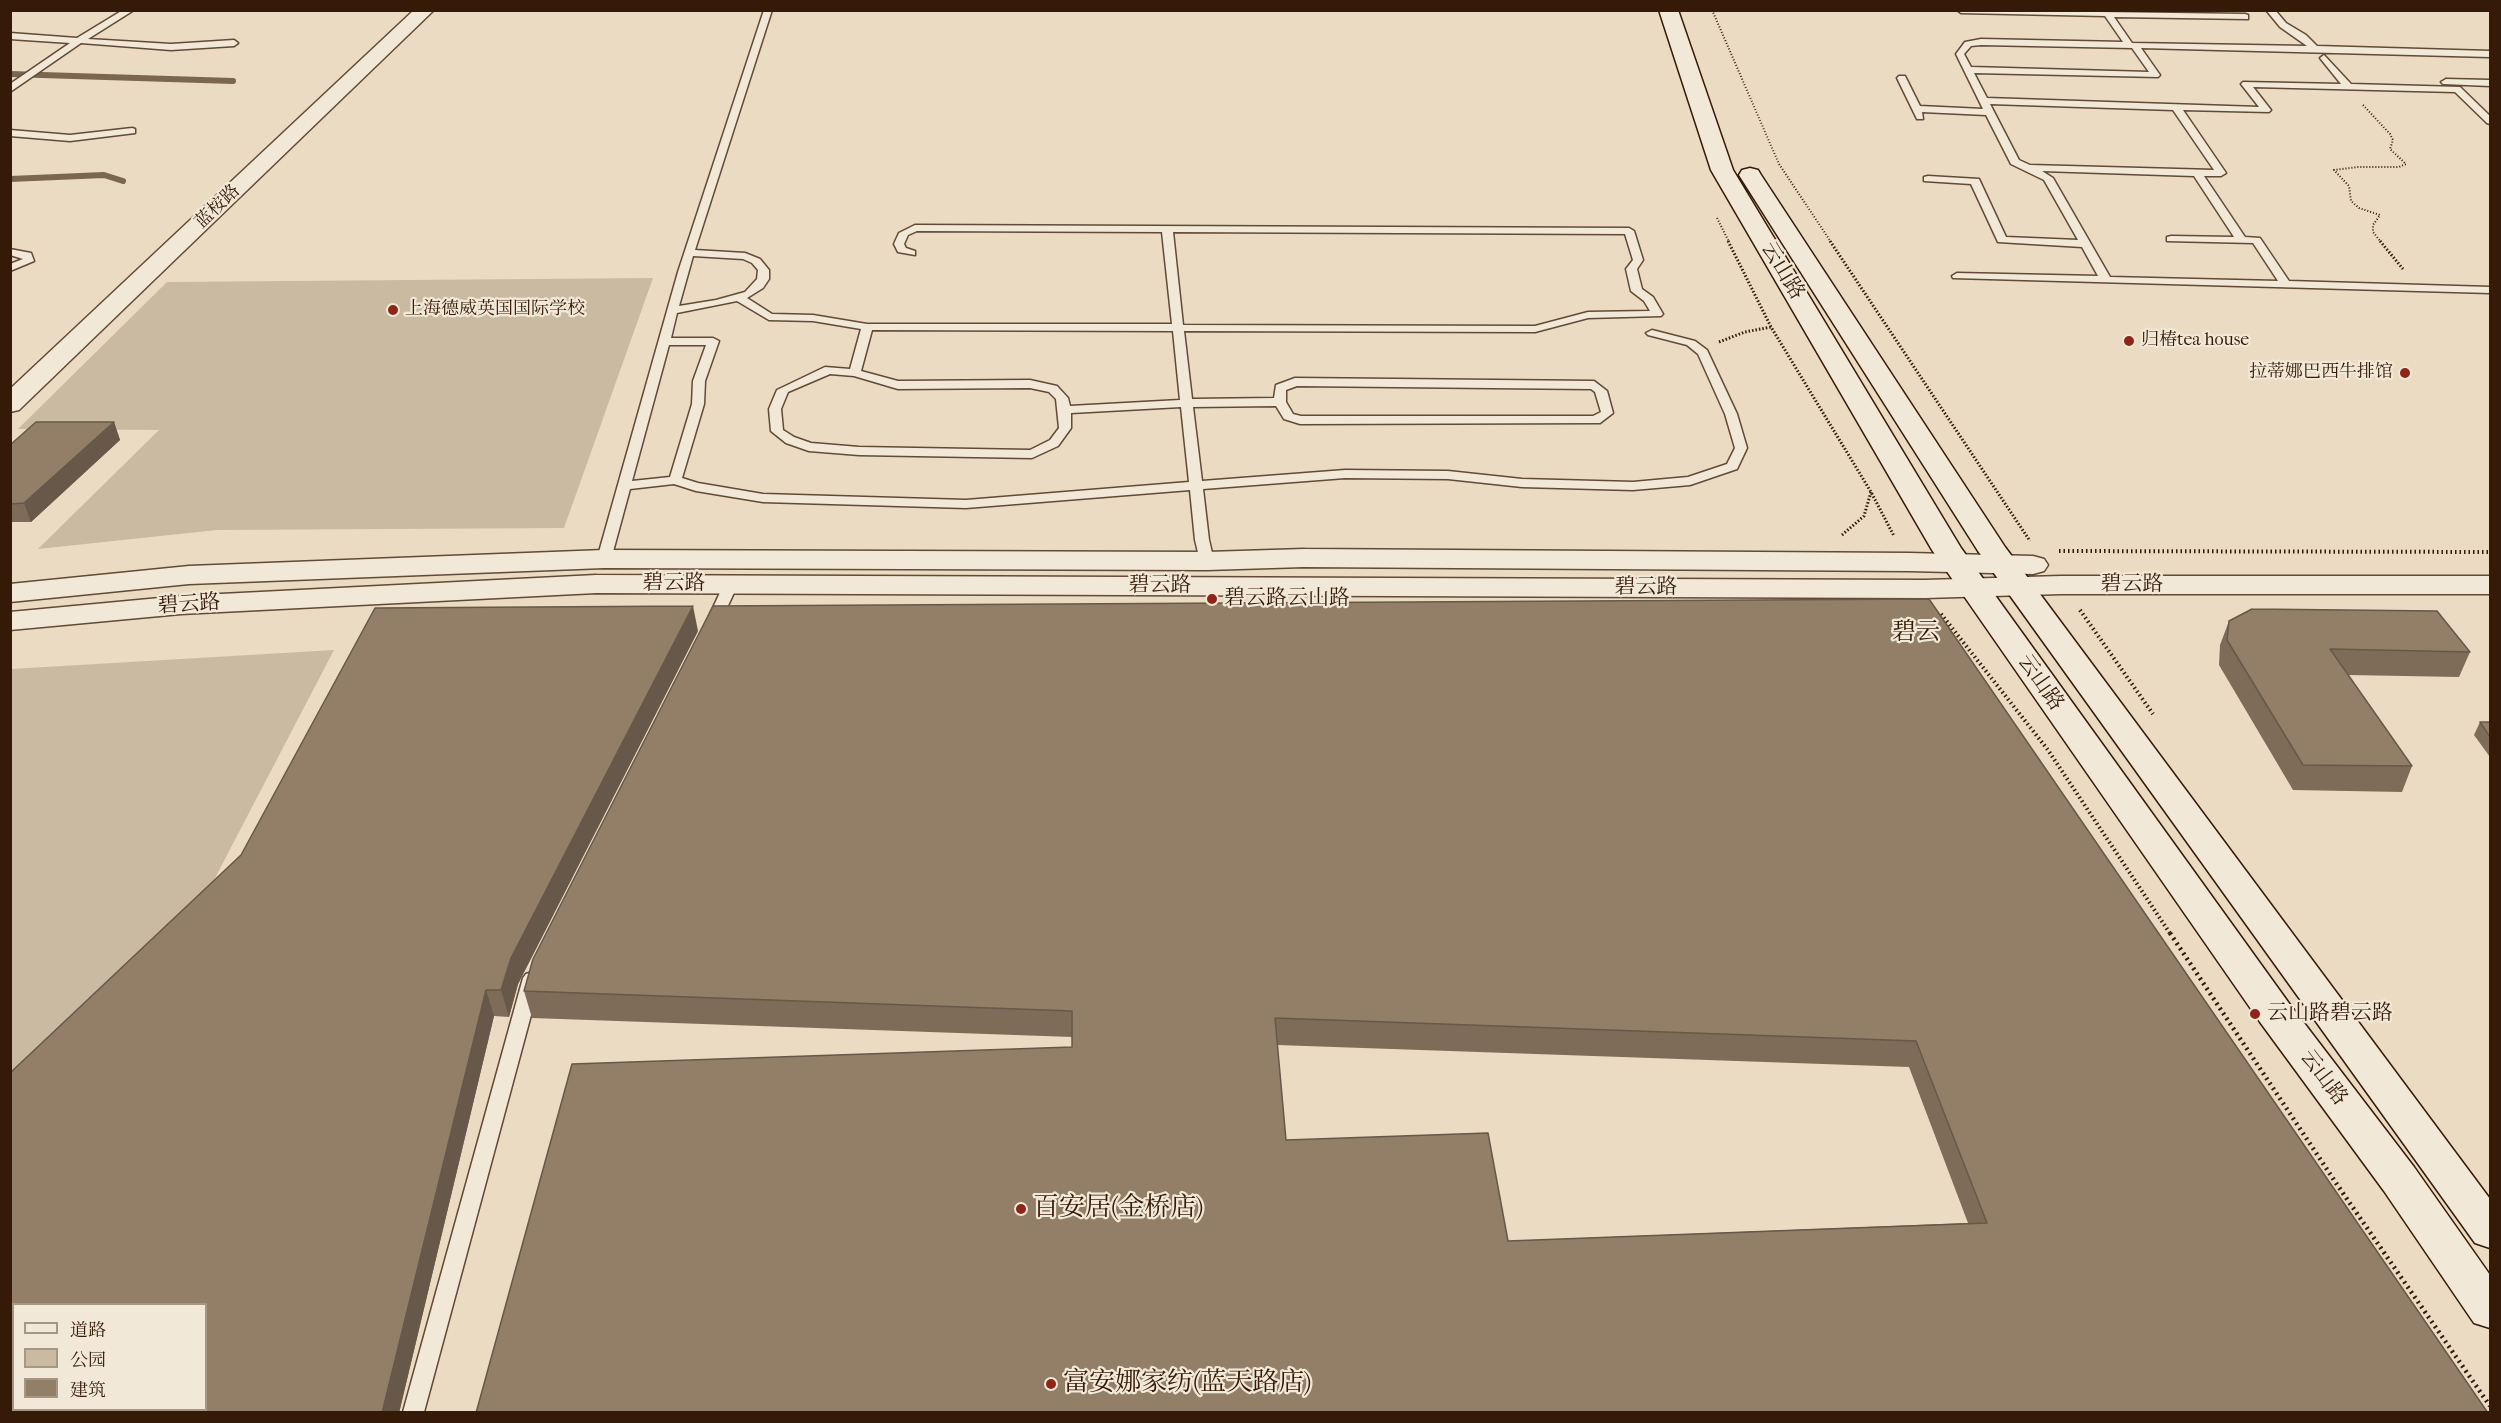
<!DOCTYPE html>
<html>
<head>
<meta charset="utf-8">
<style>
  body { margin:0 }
  #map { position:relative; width:2501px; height:1423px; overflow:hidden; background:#eadbc2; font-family:"IM FELL French Canon","Noto Serif SC",serif }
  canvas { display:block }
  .frame { position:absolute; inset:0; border:12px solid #351a07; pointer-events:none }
  .legend { position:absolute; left:12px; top:1303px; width:195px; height:108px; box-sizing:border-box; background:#f1e8d7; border:2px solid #a69684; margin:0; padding:8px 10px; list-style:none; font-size:18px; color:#351a07 }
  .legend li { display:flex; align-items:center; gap:12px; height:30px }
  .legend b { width:30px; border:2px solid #a69684 }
</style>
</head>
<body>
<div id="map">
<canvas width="2501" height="1423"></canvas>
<div class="frame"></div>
<ul class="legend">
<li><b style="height:8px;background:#f1e8d7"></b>道路</li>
<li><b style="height:16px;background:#cbbaa2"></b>公园</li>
<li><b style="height:16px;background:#937e68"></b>建筑</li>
</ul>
</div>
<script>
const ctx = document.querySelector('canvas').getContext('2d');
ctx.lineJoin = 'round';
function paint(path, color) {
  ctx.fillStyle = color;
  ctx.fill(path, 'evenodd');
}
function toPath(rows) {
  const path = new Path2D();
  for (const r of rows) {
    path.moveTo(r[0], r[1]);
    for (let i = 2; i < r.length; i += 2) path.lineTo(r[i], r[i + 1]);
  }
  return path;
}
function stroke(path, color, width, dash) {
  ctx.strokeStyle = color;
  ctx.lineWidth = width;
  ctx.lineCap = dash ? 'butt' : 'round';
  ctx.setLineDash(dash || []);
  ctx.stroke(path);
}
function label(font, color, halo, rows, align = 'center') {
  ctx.font = font + ' "IM FELL French Canon","Noto Serif SC",serif';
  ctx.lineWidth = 4.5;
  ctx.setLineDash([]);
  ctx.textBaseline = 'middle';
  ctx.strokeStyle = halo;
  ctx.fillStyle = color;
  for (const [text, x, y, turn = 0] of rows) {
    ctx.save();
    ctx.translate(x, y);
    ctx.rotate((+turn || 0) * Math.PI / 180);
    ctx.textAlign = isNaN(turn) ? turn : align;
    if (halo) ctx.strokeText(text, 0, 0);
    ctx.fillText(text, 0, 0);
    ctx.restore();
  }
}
paint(toPath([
  [653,278,564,528,217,530,38,549,159,430,18,429,167,282],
  [334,650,214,880,11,1080,11,669]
]), '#cbbaa2');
stroke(toPath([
  [10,74,233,81],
  [10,179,104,175,123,181]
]), '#7c6651', 6);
const service = toPath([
  [123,10,134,10,88,39,171,44,234,40,238,43,234,46,171,50,81,43,10,92,10,84,70,43,10,39,10,33,77,38,123,10],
  [764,10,772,10,695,250,745,253,760,259,769,270,769,279,763,288,747,298,772,314,813,315,867,324,1172,324,1162,232,917,231,908,235,904,244,906,248,915,251,915,255,898,252,894,244,899,233,915,225,1629,228,1634,231,1643,260,1637,269,1642,289,1653,297,1663,314,1661,316,1588,318,1535,332,1184,331,1192,399,1274,398,1276,385,1295,378,1594,381,1607,391,1613,413,1600,423,1300,424,1284,419,1276,406,1193,407,1202,481,1345,470,1448,471,1522,479,1633,482,1688,477,1727,464,1735,448,1725,414,1698,354,1687,345,1648,335,1646,333,1652,330,1695,341,1707,350,1737,414,1747,448,1737,469,1690,485,1633,490,1522,487,1448,479,1345,478,1203,489,1209,540,1214,561,1207,565,1200,561,1195,540,1190,490,966,508,763,502,696,491,674,484,630,489,611,559,604,563,599,562,597,559,678,272,764,10],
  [1173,232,1625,234,1633,260,1626,269,1631,291,1644,301,1650,311,1588,312,1535,326,1183,325,1173,232],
  [693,256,743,259,752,263,758,270,757,279,745,292,716,300,679,306,693,256],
  [737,301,769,320,813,321,861,329,850,369,825,367,777,390,769,409,771,431,786,443,809,451,859,455,1032,458,1058,446,1071,428,1071,413,1181,407,1189,482,966,500,763,494,698,483,682,478,704,404,705,381,719,341,713,338,671,338,677,313,737,301],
  [872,330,1173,331,1180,400,1070,406,1068,398,1057,386,1030,380,898,381,861,371,872,330],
  [669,345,706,345,693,381,692,404,670,477,632,481,669,345],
  [830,374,854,376,898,389,1030,388,1049,392,1056,399,1059,428,1050,440,1030,450,859,447,811,443,794,437,783,430,781,409,788,392,830,374],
  [1297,386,1591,389,1595,392,1601,412,1593,416,1301,416,1293,414,1286,402,1286,390,1297,386],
  [1957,10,2245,14,2248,15,2248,19,2114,17,2132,43,2307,46,2280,27,2266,10,2275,10,2286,23,2306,35,2317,46,2490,51,2490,57,2141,48,2160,75,2158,77,1974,73,1987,98,2259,107,2241,84,2243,82,2341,84,2320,58,2324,55,2351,84,2460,87,2490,116,2490,124,2487,123,2455,92,2253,87,2271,110,2269,112,2183,110,2226,173,2221,176,2204,176,2245,237,2260,238,2289,281,2490,287,2490,293,1953,278,1952,276,1957,273,2098,276,2082,247,1998,242,1971,184,1924,181,1924,177,1928,176,1979,179,2006,237,2078,240,2044,180,2011,164,1986,115,1922,112,1923,119,1917,119,1897,78,1899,76,1905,76,1920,106,1983,109,1956,54,1965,42,1981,39,2123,42,2105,16,1961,13,1957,10],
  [1981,45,2132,48,2149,72,1971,67,1964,54,1971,46,1981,45],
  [1990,104,2173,110,2214,170,2030,165,2019,160,1990,104],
  [2042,171,2194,176,2234,237,2171,236,2167,237,2167,241,2253,243,2278,281,2110,277,2053,178,2042,171],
  [2446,79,2490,80,2490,86,2443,84,2441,82,2446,79],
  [132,128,135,129,135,133,70,141,10,136,10,130,70,135,132,128],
  [10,249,31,253,34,261,10,271,10,264,23,259,10,255,10,249],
  [731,580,738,584,719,625,717,628,707,628,705,625,724,584,731,580],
  [532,972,538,974,541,978,424,1412,403,1412,523,978,526,974,532,972]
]);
const tertiary = toPath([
  [414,10,434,10,19,410,10,412,10,389,414,10],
  [1304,549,1909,553,2033,556,2044,559,2048,565,2044,571,2033,574,1909,571,1304,567,1207,570,604,568,189,584,10,602,10,584,189,566,604,550,1207,552,1304,549],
  [596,575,1925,580,2061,576,2490,576,2490,594,2061,594,1925,598,596,593,181,614,10,630,10,612,181,596,596,575]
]);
const secondary = toPath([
  [1659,10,1678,10,1733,170,1961,548,2288,1002,2414,1167,2490,1275,2490,1328,2474,1323,2384,1191,2260,1022,1932,550,1711,170,1659,10],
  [1750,168,1758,170,1761,175,2005,547,2490,1199,2490,1248,2475,1243,1978,551,1739,175,1742,170,1750,168]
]);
stroke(service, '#624a36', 3);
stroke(tertiary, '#624a36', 3);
stroke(secondary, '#351a07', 3);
stroke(toPath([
  [1712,10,1779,164,1831,242],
  [2363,105,2390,134,2393,140,2390,149,2406,164,2399,167,2358,167,2334,170,2349,186,2351,201,2359,208,2380,215,2373,225,2373,232,2381,242],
  [1717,218,1729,242]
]), '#351a07', 2, [1, 2]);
stroke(toPath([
  [1728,241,1771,327,1871,492,1894,536],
  [1830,241,2030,541],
  [2380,241,2403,269],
  [1719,342,1745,332,1771,327],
  [1842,535,1864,516,1871,492]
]), '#351a07', 3, [1.5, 2]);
stroke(toPath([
  [2059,551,2490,552],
  [2080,610,2153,714],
  [1941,614,2048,750,2171,935]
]), '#351a07', 4, [1.5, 3]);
stroke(toPath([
  [2170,933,2338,1186,2490,1406]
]), '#351a07', 4.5, [2, 4]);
paint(service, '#f1e8d7');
paint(tertiary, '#f1e8d7');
paint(secondary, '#f1e8d7');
paint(toPath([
  [114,422,120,440,31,522,10,522,10,445],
  [1929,599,2488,1413,476,1413,1072,1047,1072,1037,532,1018,524,991],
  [1277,1045,1909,1067,1968,1223,1508,1241,1286,1140],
  [2229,621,2470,652,2459,677,2348,675,2412,766,2402,792,2293,790,2219,665,2220,645],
  [698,631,518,984,509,1017,494,1016,399,1413,10,1413],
  [2480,722,2490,722,2490,757,2474,735]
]), '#7e6c59');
paint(toPath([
  [114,422,120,440,31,522,24,503],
  [693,606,698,631,518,984,509,1017,501,990,511,958],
  [486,990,494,1016,399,1413,382,1413]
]), '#675849');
const building = toPath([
  [36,422,114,422,24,503,10,504,10,445,36,422],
  [1929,599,2488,1413,476,1413,572,1064,1072,1047,1072,1011,524,991,533,959,713,606,1929,599],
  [1275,1018,1916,1041,1987,1223,1508,1241,1488,1133,1286,1140,1275,1018],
  [693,606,511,958,501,990,486,990,382,1413,10,1413,10,1073,241,855,375,608,693,606],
  [14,1305,206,1305,206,1410,14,1410,14,1305],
  [2252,609,2437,611,2470,652,2330,649,2412,766,2303,765,2227,640,2229,621,2252,609],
  [2480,722,2490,722,2490,737,2480,722]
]);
paint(building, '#937e68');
stroke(building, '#675849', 1.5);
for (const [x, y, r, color] of [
  [393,310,6,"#8f2418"],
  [2129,341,6,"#8f2418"],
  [2405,373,6,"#8f2418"],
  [1212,599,6,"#8f2418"],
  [2255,1014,6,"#8f2418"],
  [1021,1209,6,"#8f2418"],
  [1051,1384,6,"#8f2418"]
]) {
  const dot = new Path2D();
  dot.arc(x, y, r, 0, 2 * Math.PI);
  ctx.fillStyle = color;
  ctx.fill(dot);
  stroke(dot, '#f1e8d7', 2);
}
label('18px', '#351a07', '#f1e8d7', [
  ["蓝桉路",218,207,-44]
]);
label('18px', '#351a07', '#f1e8d7', [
  ["上海德威英国国际学校",405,310],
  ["归椿tea house",2141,341],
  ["拉蒂娜巴西牛排馆",2393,373,"right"]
], 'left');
label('21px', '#351a07', '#f1e8d7', [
  ["云山路",1782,271,59],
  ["碧云路",674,584],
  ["碧云路",2132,585],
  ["碧云路",1160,586],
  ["碧云路",1646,588],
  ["碧云路",189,605,-4],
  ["云山路",2040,683,55],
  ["云山路",2323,1078,53]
]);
label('21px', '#351a07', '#f1e8d7', [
  ["碧云路云山路",1224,599],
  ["云山路碧云路",2267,1014]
], 'left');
label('24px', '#351a07', '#f1e8d7', [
  ["碧云",1916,633]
]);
label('26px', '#351a07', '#f1e8d7', [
  ["百安居(金桥店)",1033,1209],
  ["富安娜家纺(蓝天路店)",1063,1384]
], 'left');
</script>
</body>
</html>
